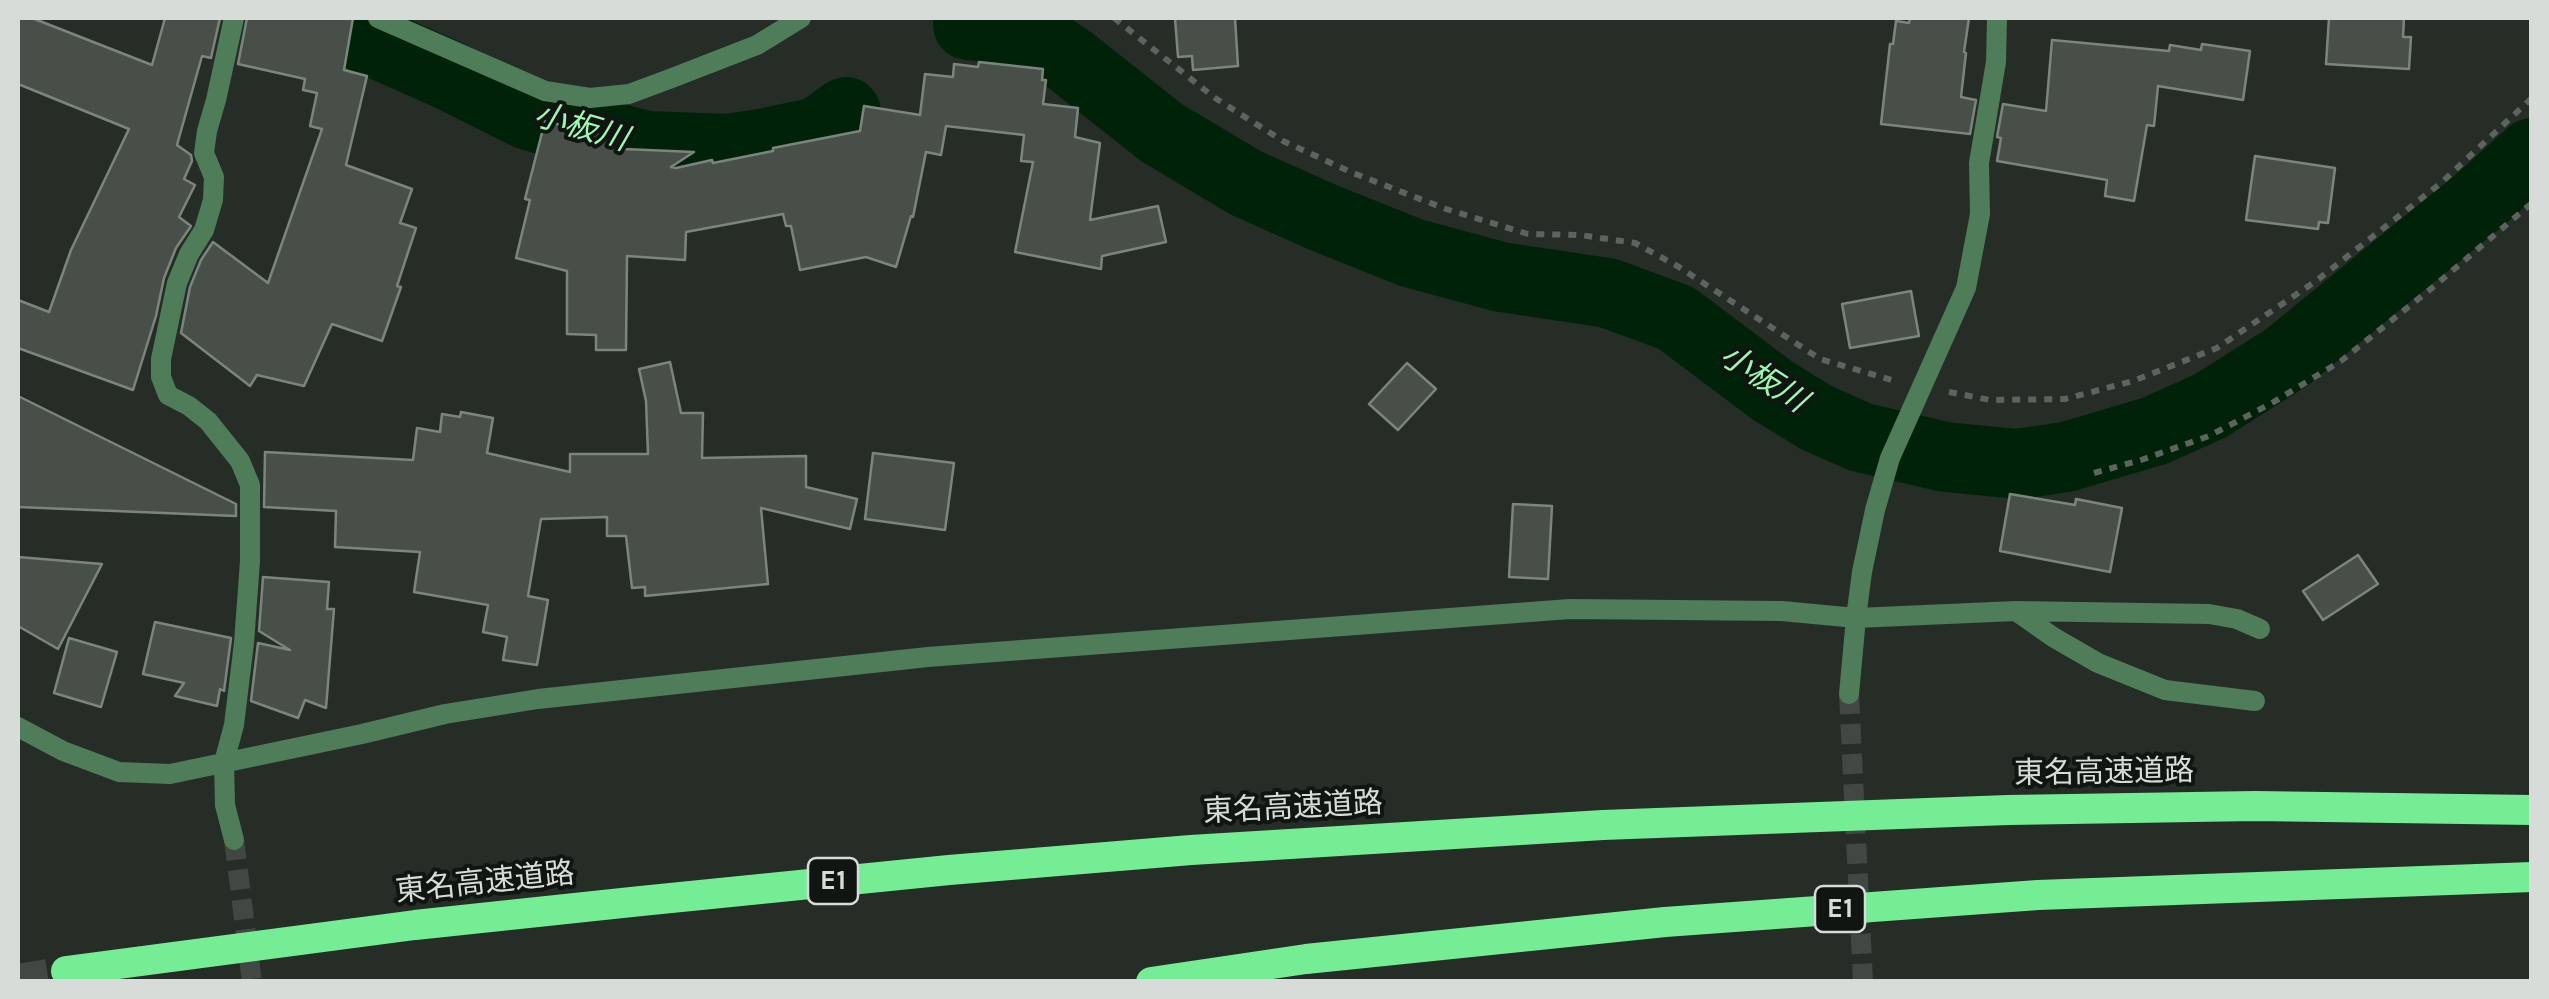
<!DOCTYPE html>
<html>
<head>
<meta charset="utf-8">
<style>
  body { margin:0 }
  #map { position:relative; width:2549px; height:999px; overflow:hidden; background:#262d27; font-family:Karla,sans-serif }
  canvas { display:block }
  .frame { position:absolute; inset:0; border:20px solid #d7dcd8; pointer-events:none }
</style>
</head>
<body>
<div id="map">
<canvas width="2549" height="999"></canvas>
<div class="frame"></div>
</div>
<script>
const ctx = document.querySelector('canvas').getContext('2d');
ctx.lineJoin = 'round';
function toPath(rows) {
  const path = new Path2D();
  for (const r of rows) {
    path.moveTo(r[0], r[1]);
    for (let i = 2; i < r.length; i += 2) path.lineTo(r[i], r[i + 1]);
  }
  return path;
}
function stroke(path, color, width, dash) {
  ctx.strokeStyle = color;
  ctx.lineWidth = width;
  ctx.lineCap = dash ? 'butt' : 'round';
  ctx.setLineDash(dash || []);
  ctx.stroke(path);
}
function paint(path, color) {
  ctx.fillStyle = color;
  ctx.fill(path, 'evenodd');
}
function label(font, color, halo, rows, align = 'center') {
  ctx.font = font + ' Karla,"Noto Sans JP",sans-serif';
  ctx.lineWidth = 8;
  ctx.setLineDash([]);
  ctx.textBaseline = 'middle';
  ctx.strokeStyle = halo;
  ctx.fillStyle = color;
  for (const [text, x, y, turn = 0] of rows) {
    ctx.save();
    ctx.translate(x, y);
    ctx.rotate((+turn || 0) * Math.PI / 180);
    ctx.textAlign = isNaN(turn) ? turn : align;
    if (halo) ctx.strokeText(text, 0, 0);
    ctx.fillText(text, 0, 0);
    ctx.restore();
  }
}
stroke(toPath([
  [329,18,349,31,446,74,526,114,562,125,647,146,726,149,766,143,818,132,846,112],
  [968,25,1006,29,1040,40,1071,61,1162,133,1246,183,1322,217,1412,253,1501,277,1608,293,1676,318,1773,391,1817,418,1860,437,1945,457,2018,464,2066,457,2154,431,2210,406,2286,358,2482,198,2532,153]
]), '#002209', 70);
const building = toPath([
  [18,18,32,18,152,65,165,18,220,18,211,58,202,56,177,145,191,155,192,161,184,179,195,185,179,217,191,226,176,248,164,278,156,316,133,390,18,348,18,300,49,312,71,250,129,129,18,84,18,18],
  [247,18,353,18,344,70,367,76,346,165,412,189,400,223,416,228,397,286,401,287,382,341,332,324,304,386,257,375,250,386,181,333,190,287,201,260,213,242,268,283,322,129,310,126,317,93,303,90,305,79,238,64,247,18],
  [1175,18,1235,18,1238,66,1193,70,1192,56,1178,57,1175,18],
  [1910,18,1969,18,1964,52,1966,53,1961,97,1976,100,1970,134,1881,124,1890,44,1893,44,1896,21,1909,23,1910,18],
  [2329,18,2404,18,2403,37,2411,37,2409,69,2326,64,2329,18],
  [2052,40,2169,51,2170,45,2201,50,2202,44,2250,51,2243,100,2158,86,2154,126,2147,125,2134,201,2105,196,2107,180,1997,161,2001,138,1997,137,2003,104,2046,111,2052,40],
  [979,62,1043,69,1042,80,1046,80,1043,104,1078,108,1075,137,1100,143,1090,220,1158,206,1166,242,1102,256,1101,269,1015,252,1033,162,1021,161,1024,135,946,126,941,155,926,152,913,217,911,216,896,267,866,257,800,270,791,226,786,226,783,214,686,232,685,260,627,256,626,350,596,350,596,335,567,334,567,271,516,258,530,200,525,199,545,121,626,141,624,149,694,152,671,167,676,168,712,160,713,163,773,151,773,148,860,131,864,106,920,115,925,74,953,77,954,64,978,67,979,62],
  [2255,156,2335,168,2328,223,2319,222,2318,229,2246,220,2255,156],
  [1911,291,1919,336,1850,348,1842,304,1911,291],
  [670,362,681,413,703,413,702,458,806,456,806,487,857,499,850,529,761,508,768,584,645,596,645,587,632,588,626,536,607,536,607,517,541,519,528,596,548,600,537,665,503,660,507,637,483,632,488,605,414,592,420,552,335,547,336,511,264,507,265,452,413,460,417,428,440,432,442,414,460,417,461,412,493,418,487,453,570,472,570,454,648,454,646,401,639,369,670,362],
  [1407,363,1436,389,1398,430,1369,404,1407,363],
  [18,396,236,504,236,516,18,507,18,396],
  [873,453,954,463,945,530,865,519,873,453],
  [2010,494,2075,505,2076,499,2122,508,2110,572,2000,551,2010,494],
  [1513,504,1552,506,1548,579,1509,577,1513,504],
  [2358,555,2378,584,2323,620,2303,591,2358,555],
  [18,557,102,564,58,649,18,626,18,557],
  [263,577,329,582,327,609,334,609,326,708,305,700,298,718,251,701,258,643,290,650,259,631,263,577],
  [155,622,231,638,224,691,220,689,217,706,175,696,184,683,143,674,155,622],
  [69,638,117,652,101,707,54,693,69,638]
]);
paint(building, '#474f48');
stroke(building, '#7c857d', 2.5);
stroke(toPath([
  [1849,694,1863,982],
  [234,840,252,982]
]), '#414742', 20, [20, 10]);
stroke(toPath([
  [18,979,66,971]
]), '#414742', 30, [30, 15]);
stroke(toPath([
  [1114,18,1215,98,1283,141,1353,173,1446,209,1528,234,1580,235,1635,243,1679,267,1820,359,1892,380],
  [1949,392,1990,400,2065,399,2133,381,2217,348,2316,281,2441,183,2532,98],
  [2094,473,2141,460,2209,436,2272,403,2341,361,2432,288,2532,203]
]), '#5d635e', 6, [8, 8]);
stroke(toPath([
  [234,18,216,100,207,131,204,153,214,177,213,200,204,230,189,254,177,283,161,359,161,377,168,395,189,406,208,421,240,461,250,485,250,561,244,643,234,725,224,762,225,805,234,840],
  [378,18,545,91,590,98,629,94,672,78,757,45,801,18],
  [2016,611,2053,637,2098,663,2165,690,2255,701],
  [1849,694,1856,618,2016,611,2209,614,2237,619,2260,629],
  [18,727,63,751,119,772,170,774,362,734,445,714,538,699,928,657,1570,609,1782,611,1856,618,1862,572,1875,510,1890,458,1966,288,1980,214,1979,163,1996,62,1997,18]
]), '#4f7c59', 20);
stroke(toPath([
  [66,971,415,925,641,901,949,870,1191,850,1603,825,2008,810,2255,806,2532,810],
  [1151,982,1306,959,1665,922,2038,895,2532,877]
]), '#75ed94', 30);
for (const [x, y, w] of [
  [833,881,50],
  [1840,909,50]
]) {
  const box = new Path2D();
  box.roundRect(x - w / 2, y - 23, w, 46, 8);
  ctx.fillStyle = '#111512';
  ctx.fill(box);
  stroke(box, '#d7dcd8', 2.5);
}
label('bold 28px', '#d7dcd8', null, [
  ["E1",833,881],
  ["E1",1840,909]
]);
label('30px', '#d7dcd8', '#111512', [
  ["東名高速道路",2104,773,-1],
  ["東名高速道路",1293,808,-3],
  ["東名高速道路",485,883,-6]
]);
label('italic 32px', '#9af8af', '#111512', [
  ["小板川",581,128,16],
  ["小板川",1763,379,33]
]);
</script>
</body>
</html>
